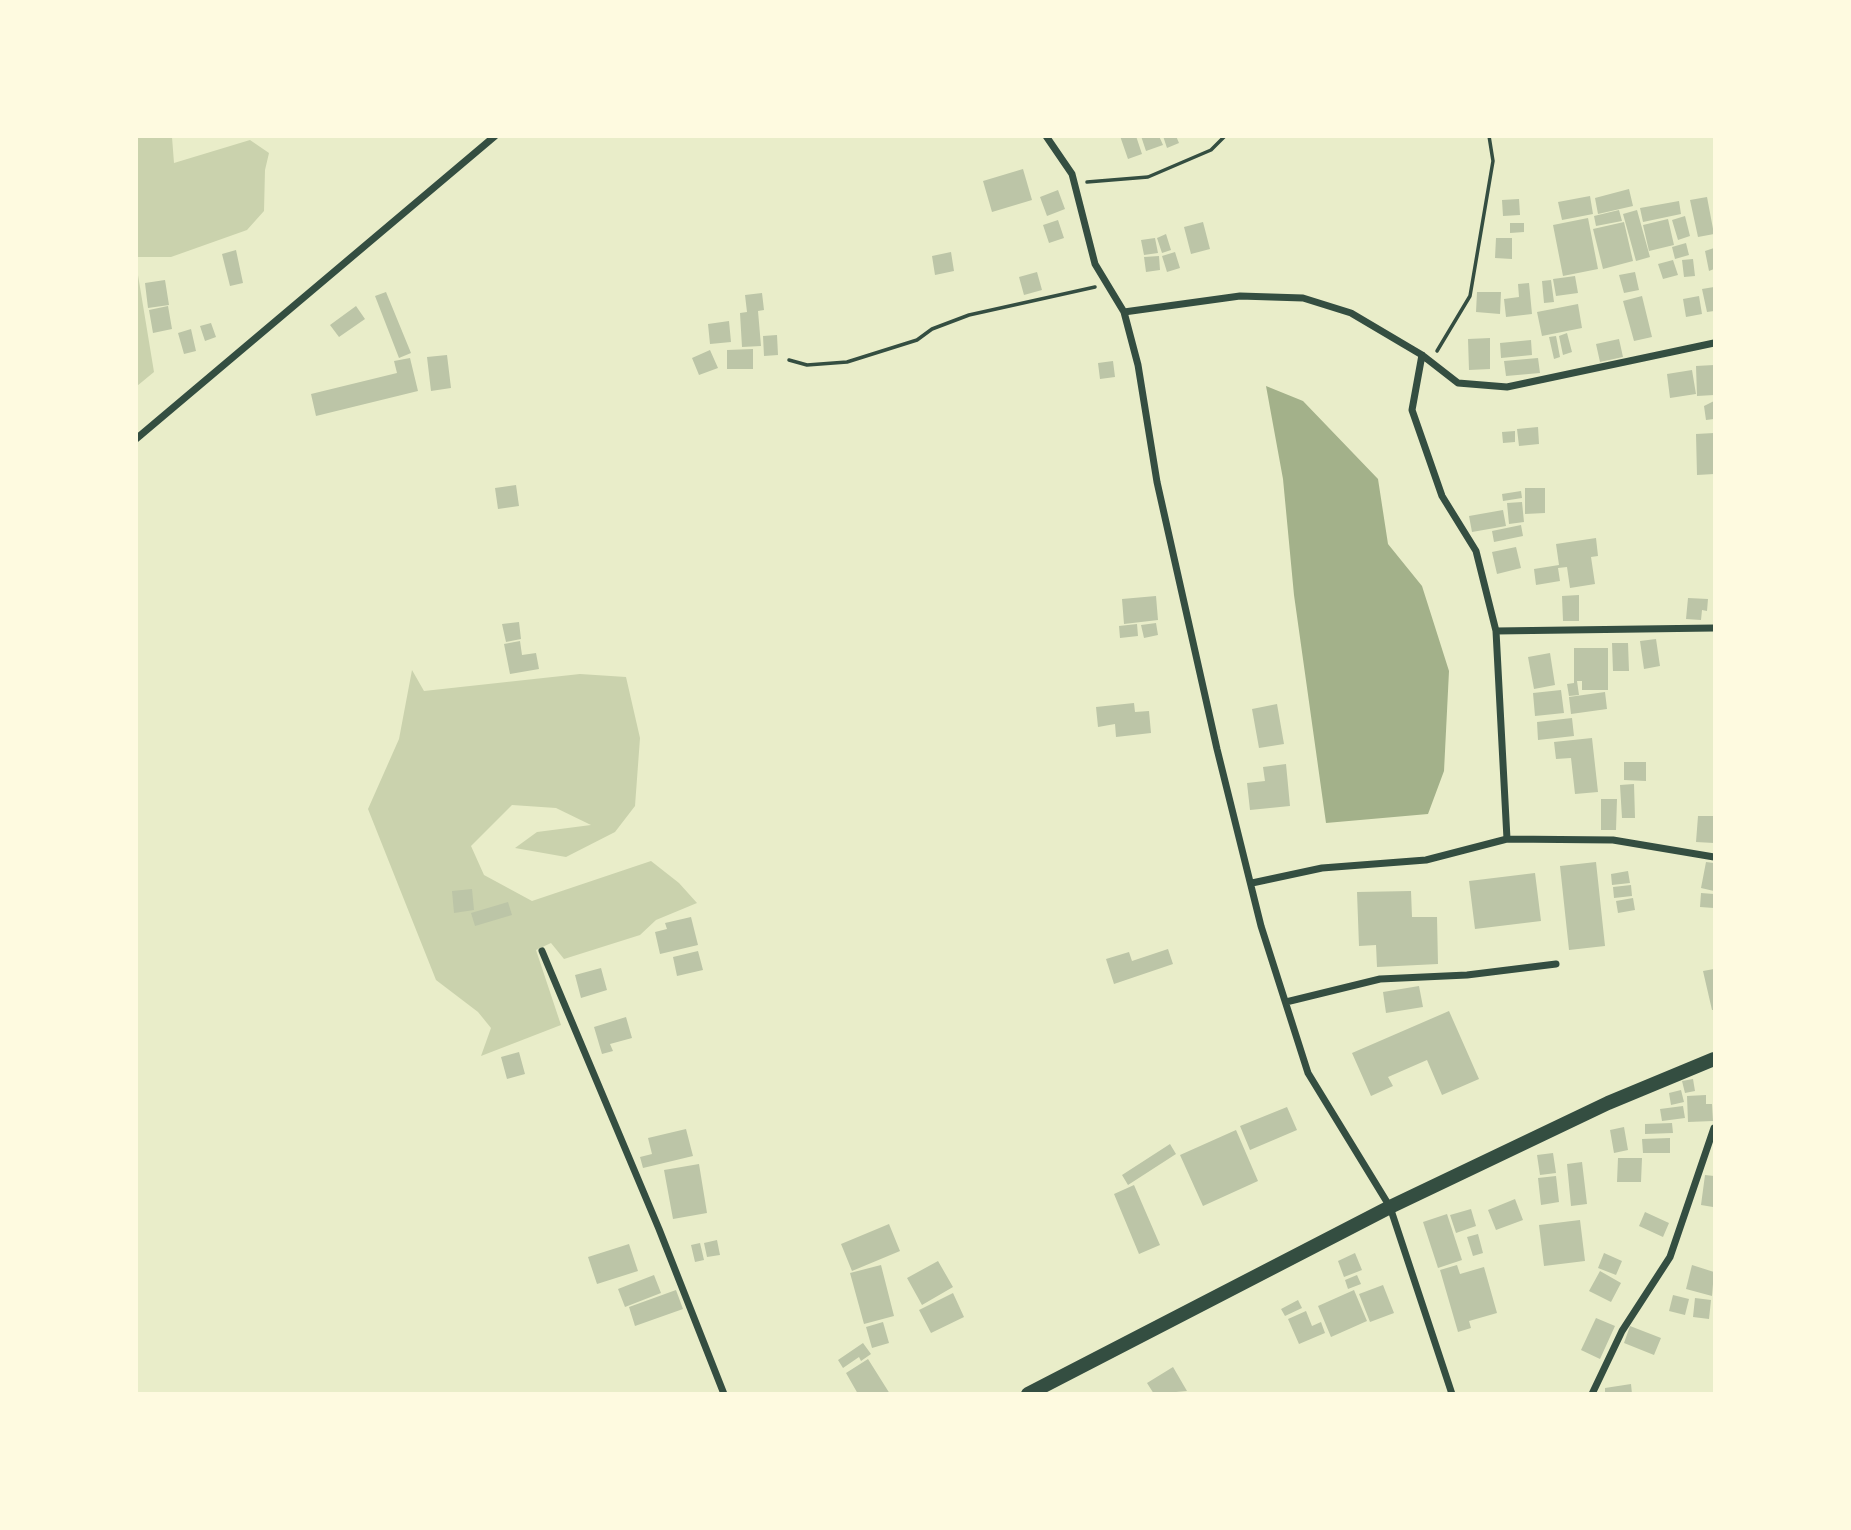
<!DOCTYPE html>
<html>
<head>
<meta charset="utf-8">
<style>
  body { margin:0 }
  #map { position:relative; width:1851px; height:1530px; overflow:hidden; background:#e9edc9; font-family:Karla,sans-serif }
  canvas { display:block }
  .frame { position:absolute; inset:0; border:138px solid #fefae0; pointer-events:none }
</style>
</head>
<body>
<div id="map">
<canvas width="1851" height="1530"></canvas>
<div class="frame"></div>
</div>
<script>
const ctx = document.querySelector('canvas').getContext('2d');
ctx.lineJoin = 'round';
function paint(path, color) {
  ctx.fillStyle = color;
  ctx.fill(path, 'evenodd');
}
function toPath(rows) {
  const path = new Path2D();
  for (const r of rows) {
    path.moveTo(r[0], r[1]);
    for (let i = 2; i < r.length; i += 2) path.lineTo(r[i], r[i + 1]);
  }
  return path;
}
function stroke(path, color, width, dash) {
  ctx.strokeStyle = color;
  ctx.lineWidth = width;
  ctx.lineCap = dash ? 'butt' : 'round';
  ctx.setLineDash(dash || []);
  ctx.stroke(path);
}
paint(toPath([
  [136,137,172,137,174,163,250,140,269,153,265,170,264,211,247,230,171,257,137,257],
  [137,269,154,372,137,386,136,386],
  [412,670,424,691,580,674,626,677,640,738,635,806,615,832,566,857,515,848,537,832,591,825,556,808,512,805,471,846,484,875,532,901,651,861,679,883,697,903,656,920,640,935,564,959,551,943,536,950,561,1025,481,1056,491,1028,478,1012,436,980,368,809,399,739]
]), '#cad2ad');
paint(toPath([
  [1266,386,1303,401,1378,479,1388,544,1422,586,1449,671,1444,771,1428,814,1326,823,1294,595,1283,479]
]), '#a3b18a');
paint(toPath([
  [1120,136,1136,136,1142,154,1128,159],
  [1141,136,1159,136,1163,145,1146,151],
  [1163,136,1176,136,1179,143,1167,148],
  [1023,169,1032,200,992,212,983,181],
  [1629,189,1633,206,1598,214,1595,198],
  [1058,190,1065,209,1047,216,1040,197],
  [1590,196,1593,214,1562,220,1558,202],
  [1707,197,1714,234,1698,237,1690,200],
  [1519,199,1520,215,1503,216,1502,200],
  [1679,201,1681,214,1643,222,1640,208],
  [1619,210,1622,221,1596,226,1594,216],
  [1637,210,1650,257,1636,261,1623,214],
  [1685,216,1690,236,1678,240,1672,220],
  [1588,218,1598,269,1563,276,1553,225],
  [1668,219,1674,245,1649,251,1643,225],
  [1058,220,1064,238,1049,243,1043,225],
  [1203,222,1210,249,1191,254,1184,227],
  [1624,222,1633,261,1603,269,1593,229],
  [1510,223,1524,223,1524,232,1510,233],
  [1166,234,1171,250,1162,253,1157,238],
  [1155,238,1158,253,1144,255,1141,240],
  [1496,238,1512,238,1512,259,1495,258],
  [1686,243,1689,255,1675,259,1672,247],
  [1714,248,1714,269,1709,271,1705,251],
  [236,250,243,283,230,286,222,254],
  [951,252,954,271,935,275,932,256],
  [1175,252,1180,268,1167,272,1162,256],
  [1159,256,1160,270,1146,272,1144,257],
  [1693,259,1695,276,1684,277,1682,260],
  [1673,260,1678,275,1663,279,1658,264],
  [1037,272,1042,290,1024,295,1019,277],
  [1635,272,1639,290,1624,293,1619,275],
  [1575,276,1578,293,1556,296,1553,279],
  [165,280,169,305,148,308,145,283],
  [1551,280,1554,302,1544,303,1542,281],
  [1529,283,1532,314,1506,317,1504,299,1519,297,1518,284],
  [1714,287,1714,311,1707,312,1702,289],
  [386,292,411,353,399,358,375,296],
  [1477,292,1501,292,1500,314,1476,312],
  [762,293,764,310,758,311,761,346,742,347,740,313,747,312,745,295],
  [1642,296,1652,337,1634,341,1623,301],
  [1699,296,1702,314,1686,317,1683,299],
  [1578,304,1582,328,1542,336,1537,312],
  [168,306,172,329,153,333,149,310],
  [356,306,365,319,339,337,330,325],
  [729,321,731,342,710,344,708,324],
  [211,323,216,337,205,341,200,326],
  [191,329,196,351,184,354,178,333],
  [1567,333,1572,352,1563,355,1559,336],
  [777,335,778,355,764,356,763,336],
  [1556,336,1560,357,1554,359,1549,337],
  [1490,338,1490,369,1469,370,1468,339],
  [1619,339,1623,357,1600,362,1596,344],
  [1531,340,1532,355,1501,358,1500,343],
  [753,349,753,369,727,369,727,350],
  [710,350,718,368,699,375,692,358],
  [447,355,451,388,431,391,427,357],
  [410,358,418,391,316,416,311,394,397,373,394,361],
  [1538,358,1540,373,1506,376,1504,361],
  [1113,361,1115,377,1100,379,1098,363],
  [1714,365,1714,395,1697,396,1696,366],
  [1692,370,1696,394,1670,398,1667,374],
  [1714,401,1714,419,1706,420,1704,406],
  [1538,427,1539,444,1519,446,1517,429],
  [1515,431,1515,442,1503,443,1502,432],
  [1714,433,1714,474,1697,475,1696,434],
  [516,485,519,506,498,509,495,488],
  [1525,488,1545,488,1545,513,1525,514],
  [1521,491,1522,498,1503,501,1502,494],
  [1522,502,1524,522,1509,524,1507,503],
  [1503,510,1506,526,1472,532,1469,516],
  [1521,525,1523,536,1494,542,1492,531],
  [1596,538,1598,556,1591,557,1595,584,1570,588,1567,567,1558,568,1560,581,1536,585,1534,569,1559,565,1556,544],
  [1516,547,1521,568,1497,574,1492,552],
  [1579,595,1579,621,1563,621,1562,596],
  [1156,596,1158,620,1124,624,1122,599],
  [1688,598,1708,599,1707,611,1702,610,1701,620,1686,619],
  [519,622,521,639,506,642,502,624],
  [1156,623,1158,635,1144,638,1141,625],
  [1137,624,1138,636,1120,638,1119,626],
  [1656,639,1660,666,1644,669,1640,641],
  [520,641,522,655,536,653,539,669,510,674,504,644],
  [1612,643,1628,643,1629,671,1613,671],
  [1574,648,1608,648,1608,690,1582,690,1582,681,1577,681,1579,695,1569,696,1567,684,1574,683],
  [1550,653,1555,685,1534,689,1528,657],
  [1561,690,1564,713,1535,716,1533,693],
  [1605,692,1607,709,1571,714,1569,697],
  [1134,703,1135,712,1149,711,1151,733,1116,737,1115,724,1098,727,1096,707],
  [1277,704,1284,744,1259,748,1252,709],
  [1572,718,1574,736,1538,740,1537,722],
  [1592,738,1598,792,1575,794,1571,758,1556,759,1554,742],
  [1624,762,1646,762,1646,781,1624,780],
  [1286,764,1290,806,1250,810,1247,783,1265,781,1263,767],
  [1634,784,1635,818,1622,818,1620,785],
  [1601,799,1617,799,1616,830,1601,830],
  [1698,816,1714,816,1714,843,1696,842],
  [1596,862,1605,946,1569,950,1560,866],
  [1706,862,1714,863,1714,891,1701,888],
  [1628,871,1630,883,1612,885,1611,874],
  [1535,873,1541,921,1475,929,1469,881],
  [1631,885,1632,896,1614,898,1613,887],
  [472,889,474,910,454,913,452,891],
  [1411,891,1412,917,1437,917,1438,964,1377,967,1376,945,1359,946,1357,892],
  [1701,893,1714,894,1714,908,1700,907],
  [1633,898,1635,910,1618,913,1616,901],
  [508,902,512,915,475,926,471,913],
  [691,917,698,945,660,954,655,932,667,929,665,923],
  [1168,949,1173,964,1114,984,1106,959,1129,952,1132,961],
  [698,951,703,970,677,976,673,957],
  [601,968,607,990,581,998,575,975],
  [1714,969,1714,1010,1712,1010,1703,971],
  [1419,986,1423,1007,1386,1013,1383,992],
  [1449,1011,1479,1079,1442,1095,1427,1060,1388,1077,1393,1086,1371,1096,1352,1053],
  [626,1017,632,1038,610,1044,613,1051,602,1054,594,1027],
  [519,1052,525,1074,507,1079,501,1057],
  [1693,1079,1695,1091,1685,1093,1682,1081],
  [1681,1090,1684,1102,1671,1105,1669,1093],
  [1706,1095,1706,1104,1712,1104,1713,1121,1688,1122,1687,1096],
  [1683,1106,1685,1118,1662,1121,1660,1109],
  [1287,1107,1297,1130,1250,1150,1240,1126],
  [1672,1123,1673,1133,1645,1134,1645,1124],
  [1624,1127,1628,1150,1614,1153,1610,1130],
  [686,1129,693,1156,643,1168,640,1157,652,1154,648,1138],
  [1236,1130,1258,1181,1203,1206,1180,1155],
  [1670,1138,1670,1153,1643,1153,1642,1139],
  [1170,1144,1176,1154,1128,1185,1122,1175],
  [1553,1153,1556,1173,1540,1175,1537,1155],
  [1618,1158,1642,1158,1641,1182,1617,1182],
  [1582,1162,1587,1204,1571,1206,1567,1164],
  [699,1164,707,1213,673,1219,664,1170],
  [1705,1175,1714,1176,1713,1207,1701,1205],
  [1556,1176,1559,1202,1541,1205,1538,1178],
  [1134,1185,1160,1245,1139,1254,1114,1194],
  [1515,1199,1523,1220,1496,1230,1488,1210],
  [1471,1209,1476,1226,1456,1233,1450,1215],
  [1645,1212,1669,1223,1663,1237,1639,1226],
  [1447,1214,1462,1260,1438,1268,1423,1222],
  [1580,1220,1585,1261,1544,1266,1539,1225],
  [889,1224,900,1251,852,1271,841,1244],
  [1478,1234,1483,1253,1473,1256,1467,1237],
  [717,1240,720,1255,707,1257,704,1243],
  [700,1243,704,1260,695,1262,691,1245],
  [629,1244,638,1271,597,1284,588,1257],
  [1355,1253,1362,1270,1344,1277,1338,1261],
  [1604,1253,1622,1261,1616,1275,1598,1268],
  [938,1261,953,1287,922,1305,907,1278],
  [881,1265,894,1316,864,1324,850,1273],
  [1457,1265,1460,1274,1484,1267,1497,1313,1469,1321,1471,1328,1458,1332,1440,1270],
  [1692,1265,1714,1272,1712,1296,1686,1289],
  [1600,1271,1621,1283,1611,1302,1589,1291],
  [654,1275,661,1293,625,1307,618,1289],
  [1357,1275,1361,1284,1348,1289,1345,1280],
  [1383,1285,1394,1313,1370,1322,1359,1294],
  [676,1290,683,1309,635,1326,629,1307],
  [1354,1290,1367,1321,1331,1337,1318,1306],
  [953,1293,964,1317,931,1333,919,1310],
  [1673,1295,1689,1299,1685,1315,1669,1311],
  [1695,1298,1711,1300,1709,1319,1693,1317],
  [1298,1300,1302,1308,1285,1316,1281,1309],
  [1306,1311,1312,1326,1321,1322,1325,1333,1299,1344,1288,1319],
  [1596,1318,1615,1326,1600,1359,1581,1350],
  [883,1322,889,1343,872,1348,866,1327],
  [1630,1326,1661,1338,1654,1355,1624,1343],
  [863,1343,871,1354,861,1361,859,1357,843,1368,838,1360],
  [868,1359,890,1394,858,1394,846,1373],
  [1173,1367,1187,1391,1154,1394,1147,1383],
  [1631,1384,1632,1394,1605,1394,1605,1388]
]), '#bcc5a7');
stroke(toPath([
  [1087,182,1148,177,1211,150,1225,136],
  [1437,351,1470,296,1493,161,1489,136],
  [789,360,807,365,847,362,917,340,932,329,969,315,1095,287]
]), '#344e41', 3.5);
stroke(toPath([
  [1046,136,1072,174,1095,264,1124,312,1138,365,1157,482,1217,749,1261,926,1308,1073,1390,1207,1452,1394],
  [1124,312,1240,296,1303,298,1351,313,1422,355,1458,383,1507,387,1714,343],
  [1422,355,1412,410,1442,496,1476,551,1496,631,1507,839],
  [136,439,495,136],
  [1496,631,1714,628],
  [1252,883,1322,868,1426,860,1507,839,1613,840,1714,857],
  [542,951,659,1229,724,1394],
  [1286,1002,1380,979,1467,975,1556,964],
  [1592,1394,1622,1331,1670,1257,1714,1128]
]), '#344e41', 7);
stroke(toPath([
  [1028,1394,1390,1207,1608,1103,1714,1059]
]), '#344e41', 14);
</script>
</body>
</html>
